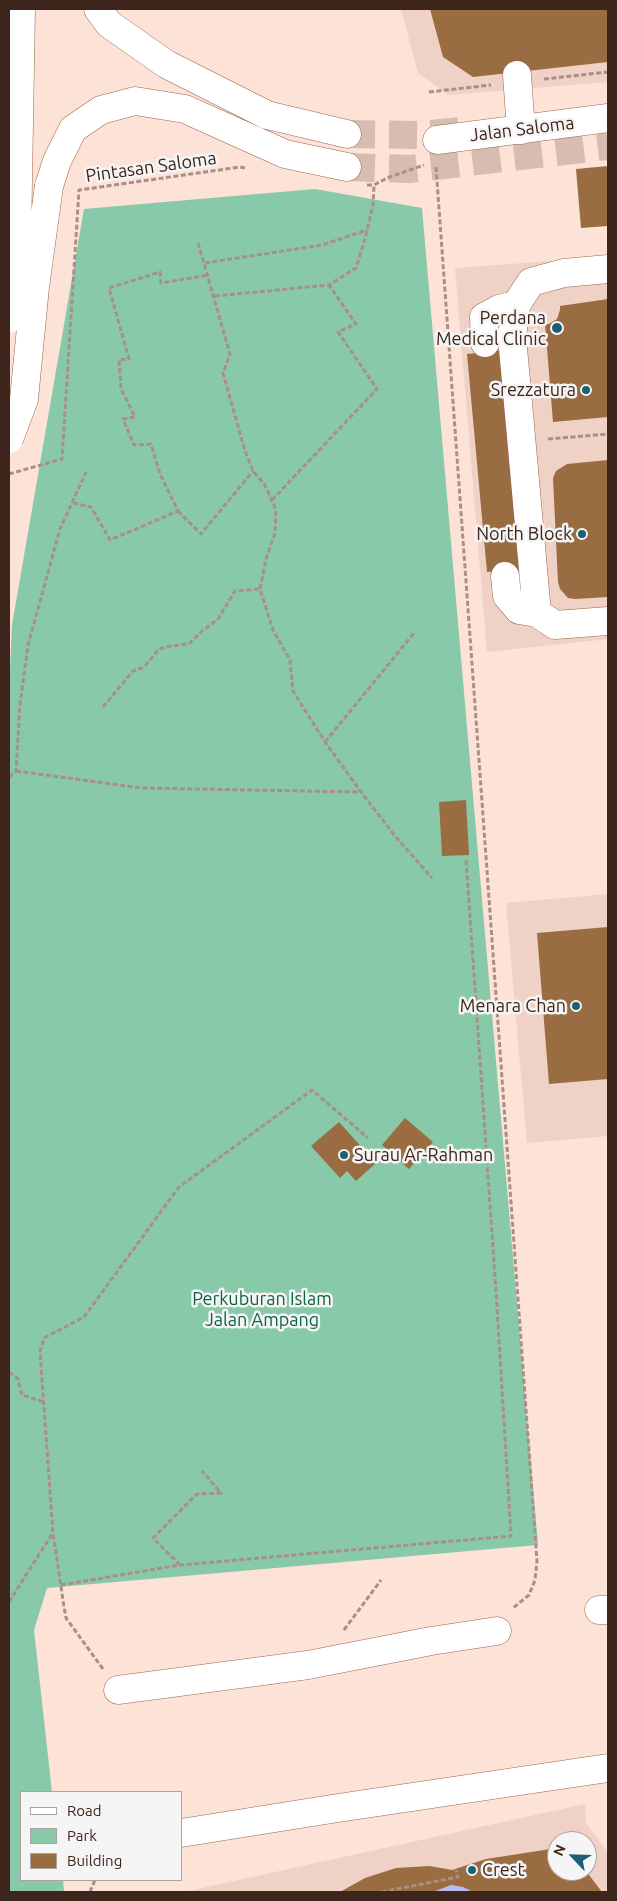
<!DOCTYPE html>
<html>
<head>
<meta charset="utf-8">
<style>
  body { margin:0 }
  #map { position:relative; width:617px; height:1901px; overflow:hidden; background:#fce2d7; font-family:Ubuntu,sans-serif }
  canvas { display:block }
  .frame { position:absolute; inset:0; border:10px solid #3e251b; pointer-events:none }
  .legend { position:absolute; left:20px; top:1791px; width:162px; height:90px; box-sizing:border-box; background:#f5f5f5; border:1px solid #aca29e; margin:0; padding:6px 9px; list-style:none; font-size:15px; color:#3e251b }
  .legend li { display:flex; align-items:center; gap:10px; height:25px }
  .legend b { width:25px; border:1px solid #aca29e }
  .north { position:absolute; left:547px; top:1831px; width:50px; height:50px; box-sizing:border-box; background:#f5f5f5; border:1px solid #aca29e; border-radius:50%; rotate:294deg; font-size:14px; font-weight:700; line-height:20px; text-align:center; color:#3e251b }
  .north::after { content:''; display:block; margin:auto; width:18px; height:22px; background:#1d5e73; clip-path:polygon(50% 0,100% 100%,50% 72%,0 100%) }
</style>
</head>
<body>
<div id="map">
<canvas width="617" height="1901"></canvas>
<div class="frame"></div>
<ul class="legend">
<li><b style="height:6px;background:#fff"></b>Road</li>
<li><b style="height:14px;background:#88c9aa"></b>Park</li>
<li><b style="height:14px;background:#9a6c41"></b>Building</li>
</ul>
<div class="north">N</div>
</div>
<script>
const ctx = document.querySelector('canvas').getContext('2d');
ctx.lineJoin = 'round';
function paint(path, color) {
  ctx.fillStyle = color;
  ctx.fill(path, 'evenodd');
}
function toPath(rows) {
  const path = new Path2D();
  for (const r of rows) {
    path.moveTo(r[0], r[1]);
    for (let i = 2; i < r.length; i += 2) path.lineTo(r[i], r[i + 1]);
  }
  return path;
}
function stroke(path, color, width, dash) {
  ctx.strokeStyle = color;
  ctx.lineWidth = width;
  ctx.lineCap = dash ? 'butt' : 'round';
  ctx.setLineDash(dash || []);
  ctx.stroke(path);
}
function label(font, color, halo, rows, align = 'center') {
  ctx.font = font + ' Ubuntu,sans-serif';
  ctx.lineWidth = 5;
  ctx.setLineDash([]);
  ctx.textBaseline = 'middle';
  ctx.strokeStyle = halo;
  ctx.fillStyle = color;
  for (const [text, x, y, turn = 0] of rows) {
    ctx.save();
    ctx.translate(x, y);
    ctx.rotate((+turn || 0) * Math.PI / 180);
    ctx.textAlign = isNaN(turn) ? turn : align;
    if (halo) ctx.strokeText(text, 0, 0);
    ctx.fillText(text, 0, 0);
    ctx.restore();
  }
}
paint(toPath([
  [401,9,608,9,608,82,449,95,418,73],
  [608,257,608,639,487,652,455,268],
  [608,894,608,1136,527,1143,506,903],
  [585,1804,586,1823,608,1853,608,1892,184,1892],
  [557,1841,587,1841,587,1871,557,1871]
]), '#efd1c6');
paint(toPath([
  [315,189,422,208,538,1545,47,1588,34,1630,52,1792,21,1792,21,1880,63,1880,64,1892,9,1892,9,689,12,625,84,209]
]), '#88c9aa');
paint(toPath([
  [451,1885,463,1887,473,1892,433,1892]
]), '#b8baf6');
paint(toPath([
  [430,9,608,9,608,62,473,77,443,57],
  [608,166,608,226,581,228,576,169],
  [608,299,608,417,553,422,545,324,549,324,557,319,560,310,560,306],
  [505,350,525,569,487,572,467,354],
  [608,460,608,597,575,599,568,598,560,589,558,582,553,478,556,471,567,464],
  [466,800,469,855,442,856,439,802],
  [608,927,608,1079,549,1084,537,933],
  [405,1118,433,1142,409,1169,382,1145],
  [339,1122,376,1163,356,1181,347,1171,340,1178,311,1146],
  [557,1848,557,1871,586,1871,602,1892,473,1892,463,1887,451,1885,433,1892,340,1892,365,1878,396,1868,430,1866,452,1870,486,1859]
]), '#9a6c41');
stroke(toPath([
  [347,134,419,135,461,131],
  [347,167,409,169,608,146]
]), '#d6bcb1', 28, [28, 14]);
const minor = toPath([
  [517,75,521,130],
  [437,140,608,118],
  [608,269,564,273,531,282,516,305,512,337,537,613,555,625,608,621],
  [485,343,484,317,499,309,516,305],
  [505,576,507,596,519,610,537,613],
  [599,1610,608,1610],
  [118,1690,308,1665,431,1641,497,1631],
  [181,1833,338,1808,608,1768]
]);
const highway = toPath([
  [98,9,109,24,166,64,267,115,347,134],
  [49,186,57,161,73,129,101,110,135,101,185,109,285,154,347,167]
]);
stroke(minor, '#9e644d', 29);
stroke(highway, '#9e644d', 29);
stroke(toPath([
  [544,79,608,72],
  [429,92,491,85],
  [436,167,537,1561,535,1580,529,1595,513,1608],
  [367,185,374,185,387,178,424,165],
  [198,243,230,354,223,373,245,451,253,471,265,485,276,510,275,533,266,559,260,589,273,630,290,660,293,691,325,742,361,792,395,836,432,878],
  [205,263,322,245,367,230],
  [215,296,329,285,356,268,365,239,373,205,374,185],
  [548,439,608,434],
  [9,474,62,459,79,190,240,167,245,168],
  [272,500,377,389,338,332,356,324,329,285],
  [73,503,91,507,110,540,178,511,160,474,151,444,134,445,123,419,135,417,121,389,119,360,129,359,109,288,160,272,161,283,209,275],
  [178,511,201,534,253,471],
  [103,707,133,671,144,667,159,649,171,646,189,644,202,631,218,619,235,591,260,589],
  [325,742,414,633],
  [16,771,142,788,360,792],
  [9,777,16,771,20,705,28,645,60,529,86,472],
  [9,1372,18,1379,22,1395,44,1402],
  [180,1565,153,1538,197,1494,221,1493,202,1471],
  [61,1585,180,1565,511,1536,496,1291,466,859],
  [9,1602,52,1534],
  [344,1630,381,1580],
  [103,1669,66,1618,64,1607,53,1533,40,1352,44,1338,84,1317,179,1187,312,1090,368,1138],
  [90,1892,95,1880],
  [382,1892,458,1877,456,1870]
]), '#a98f85', 3, [5, 2.5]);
stroke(minor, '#fff', 28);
stroke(highway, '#fff', 28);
const highwayBridge = toPath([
  [9,319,17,238,21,9],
  [9,439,24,399,35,287,49,186]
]);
stroke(highwayBridge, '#9e644d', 29, []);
stroke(highwayBridge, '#fff', 28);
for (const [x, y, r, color] of [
  [557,328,6,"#1d5e73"],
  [586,390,5,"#1d5e73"],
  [582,534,5,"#1d5e73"],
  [576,1006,5,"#1d5e73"],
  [344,1155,5,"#1d5e73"],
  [472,1870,5,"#1d5e73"]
]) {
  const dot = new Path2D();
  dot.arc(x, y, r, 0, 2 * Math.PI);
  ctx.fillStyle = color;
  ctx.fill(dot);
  stroke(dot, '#f5f5f5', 2);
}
label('18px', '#3e251b', '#f5f5f5', [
  ["Jalan Saloma",522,129,-7],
  ["Pintasan Saloma",151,167,-8]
]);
label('18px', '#3e251b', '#f5f5f5', [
  ["Perdana",546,318],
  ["Medical Clinic",546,339],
  ["Srezzatura",576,390],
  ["North Block",572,534],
  ["Menara Chan",566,1006],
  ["Surau Ar-Rahman",354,1155,"left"],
  ["Crest",482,1870,"left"]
], 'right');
label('18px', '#0e6344', '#f5f5f5', [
  ["Perkuburan Islam",262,1299],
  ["Jalan Ampang",262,1320]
]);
</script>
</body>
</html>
